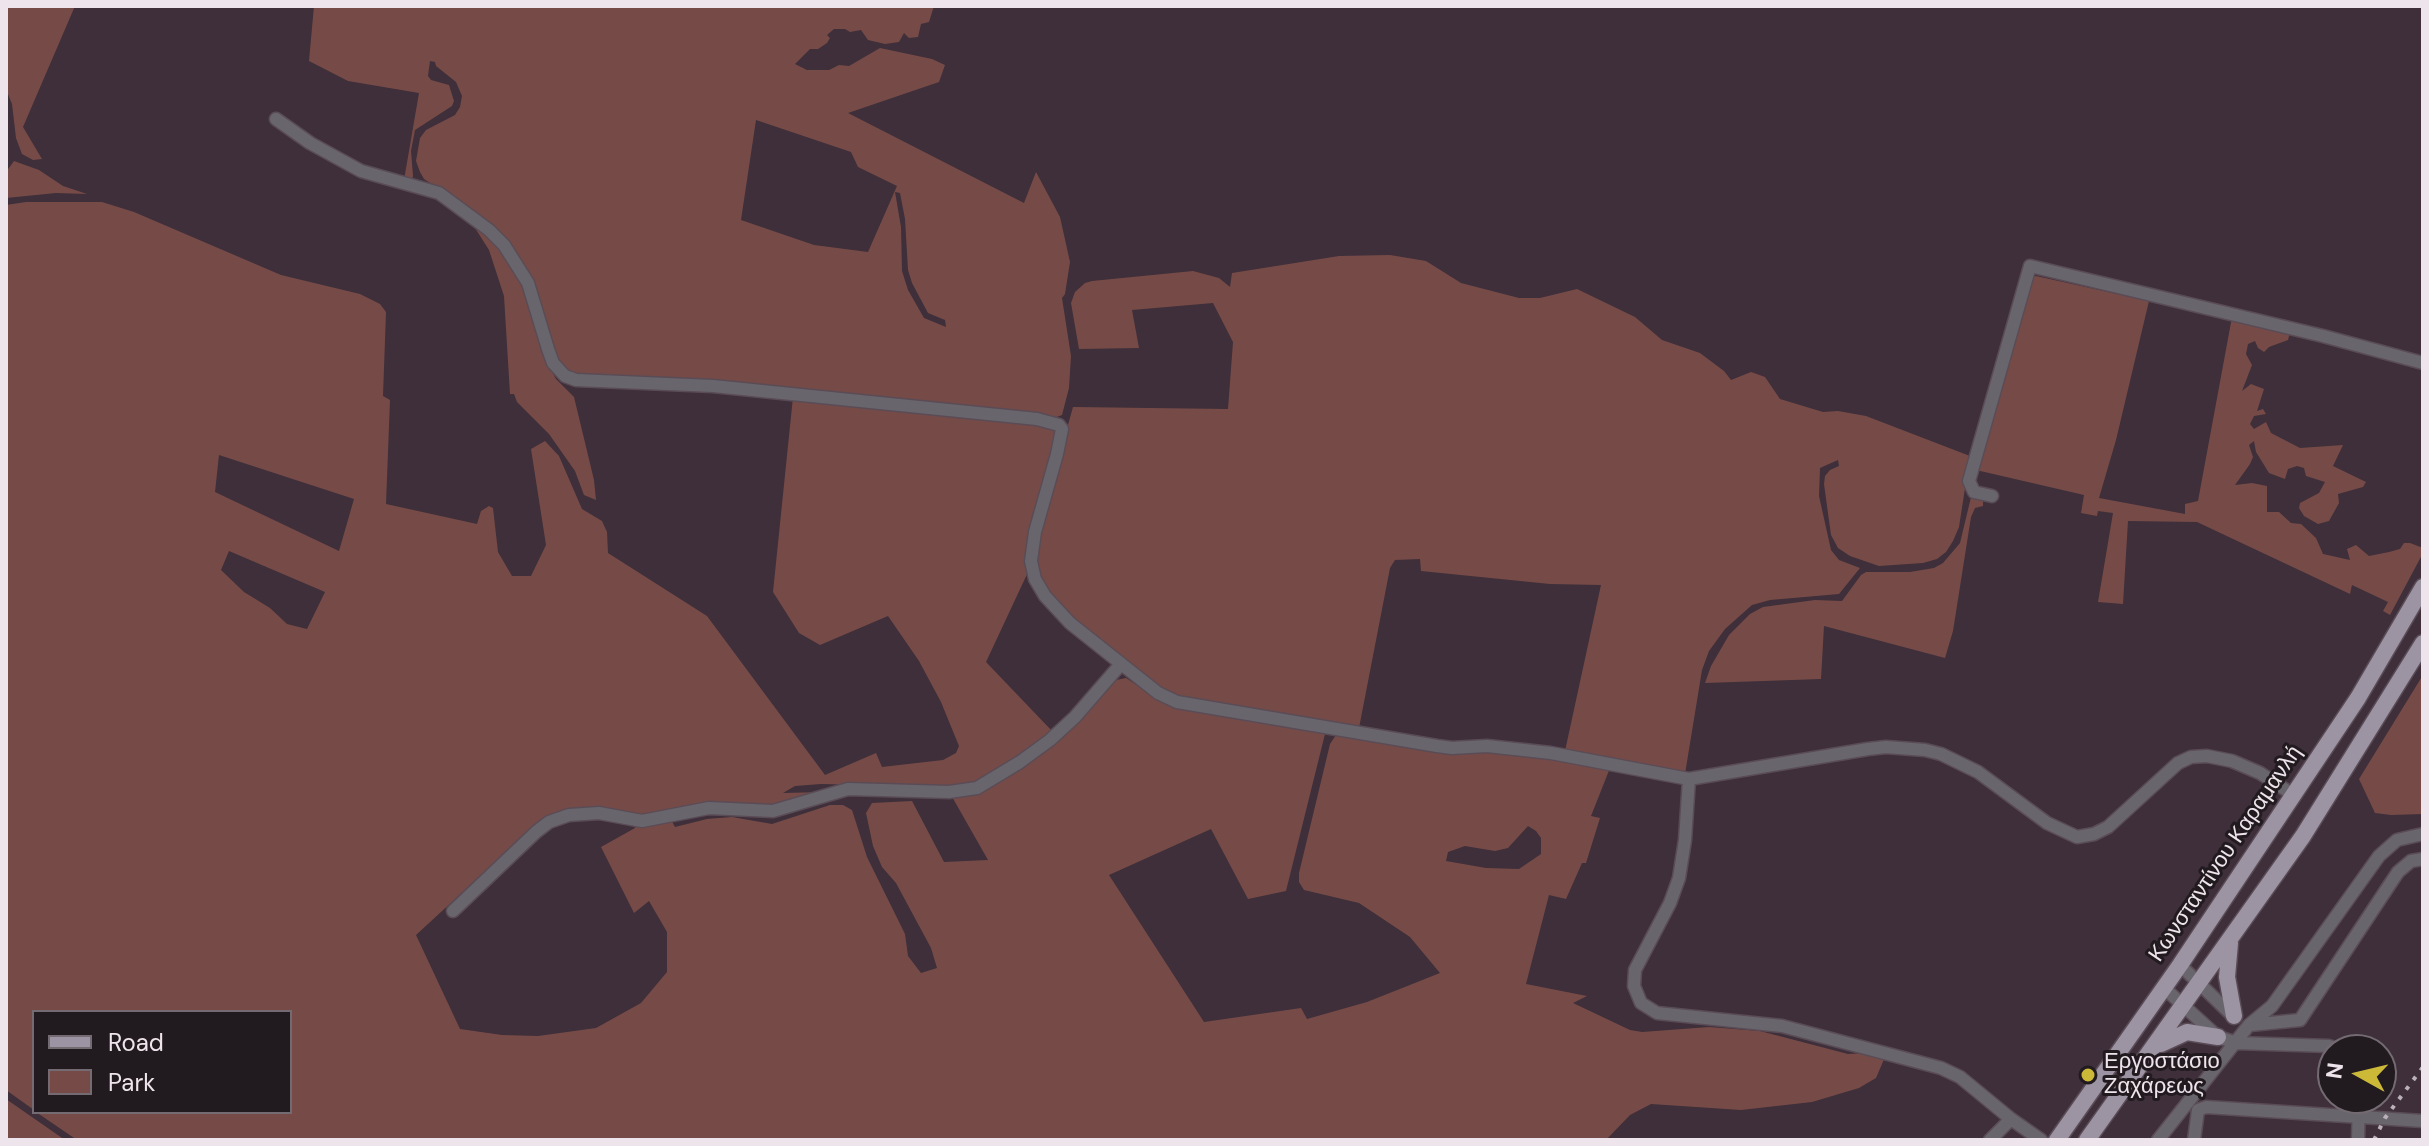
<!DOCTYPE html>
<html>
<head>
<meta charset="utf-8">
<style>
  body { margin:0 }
  #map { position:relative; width:2429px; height:1146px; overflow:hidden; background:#3e2f3a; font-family:"DM Sans",sans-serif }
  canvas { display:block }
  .frame { position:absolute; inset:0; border:8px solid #eee4eb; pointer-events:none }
  .legend { position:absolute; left:32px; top:1010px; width:260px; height:104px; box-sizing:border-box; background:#211a1f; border:2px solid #736b71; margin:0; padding:10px 14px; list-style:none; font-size:24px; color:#eee4eb }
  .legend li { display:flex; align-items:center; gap:16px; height:40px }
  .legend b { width:40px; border:2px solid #736b71 }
  .north { position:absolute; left:2317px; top:1034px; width:80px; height:80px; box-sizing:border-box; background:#211a1f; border:2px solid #736b71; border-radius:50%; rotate:278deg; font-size:22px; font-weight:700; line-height:32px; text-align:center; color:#eee4eb }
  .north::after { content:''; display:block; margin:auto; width:28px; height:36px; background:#cdb938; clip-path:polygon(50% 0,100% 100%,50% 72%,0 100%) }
</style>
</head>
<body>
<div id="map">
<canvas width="2429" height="1146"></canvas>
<div class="frame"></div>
<ul class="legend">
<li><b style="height:10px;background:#9c93a3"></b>Road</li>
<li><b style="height:22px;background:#764b47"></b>Park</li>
</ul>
<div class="north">N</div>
</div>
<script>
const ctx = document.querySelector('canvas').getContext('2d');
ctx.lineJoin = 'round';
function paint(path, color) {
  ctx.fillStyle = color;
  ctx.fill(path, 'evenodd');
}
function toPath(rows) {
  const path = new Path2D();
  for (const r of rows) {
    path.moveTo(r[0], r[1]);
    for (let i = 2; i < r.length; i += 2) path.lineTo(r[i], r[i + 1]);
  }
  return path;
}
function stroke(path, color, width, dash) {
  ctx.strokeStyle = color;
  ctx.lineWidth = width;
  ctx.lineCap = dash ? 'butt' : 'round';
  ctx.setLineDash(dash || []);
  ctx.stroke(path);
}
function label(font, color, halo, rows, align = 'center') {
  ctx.font = font + ' "DM Sans",sans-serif';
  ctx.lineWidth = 6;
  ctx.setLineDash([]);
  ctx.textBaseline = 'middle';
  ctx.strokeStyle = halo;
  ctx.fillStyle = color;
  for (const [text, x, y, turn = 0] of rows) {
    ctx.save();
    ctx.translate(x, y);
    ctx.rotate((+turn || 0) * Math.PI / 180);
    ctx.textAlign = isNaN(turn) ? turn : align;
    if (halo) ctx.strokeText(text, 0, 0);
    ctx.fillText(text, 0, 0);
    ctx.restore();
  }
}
paint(toPath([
  [6,6,75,6,23,127,42,159,33,160,22,154,16,138,12,104,6,89],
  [314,6,934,6,929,22,921,24,918,37,909,38,904,33,899,42,885,44,868,40,861,30,850,32,845,29,834,29,827,35,830,38,827,43,818,49,810,49,795,64,807,70,829,70,839,65,849,66,880,48,932,59,945,65,939,82,848,113,1024,203,1036,172,1060,217,1070,262,1065,294,1062,298,1071,356,1069,388,1062,415,1054,418,834,396,780,386,576,374,564,370,557,360,531,280,461,203,424,179,420,172,416,161,420,138,426,130,455,115,460,107,462,96,456,82,436,66,435,62,430,61,428,76,431,80,449,85,454,101,452,106,415,130,411,151,413,176,412,180,404,180,419,93,348,81,309,61],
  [756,120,851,152,858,167,897,186,868,252,814,245,741,220],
  [895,192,900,193,905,219,908,270,912,283,928,313,945,320,946,327,924,318,908,290,902,271,901,227],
  [14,161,39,170,63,186,87,194,56,193,6,198,6,172],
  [26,202,102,202,134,212,281,275,360,294,380,304,386,312,383,396,390,400,386,504,477,524,481,511,489,506,493,508,498,552,512,576,531,576,546,545,531,449,545,441,559,456,582,509,602,521,607,532,608,553,707,616,825,775,876,753,882,767,943,760,956,753,959,746,941,702,919,661,888,616,820,645,799,633,773,592,793,397,835,405,1031,422,1054,429,1057,436,1029,570,986,662,1053,732,1032,749,969,787,821,784,795,786,783,793,824,792,788,805,638,816,591,807,565,810,531,829,416,935,460,1029,502,1035,538,1036,596,1028,641,1003,667,972,667,932,649,901,634,913,601,847,635,828,633,823,670,818,675,827,707,819,732,817,772,824,830,805,843,805,852,810,867,857,905,934,908,956,921,973,937,968,931,948,896,883,882,867,873,846,866,813,872,803,912,801,944,862,988,860,951,795,1006,777,1028,764,1068,731,1111,681,1126,678,1146,691,1323,731,1325,734,1286,891,1248,899,1211,829,1109,875,1204,1022,1301,1008,1307,1019,1367,1002,1440,973,1410,937,1359,903,1304,890,1299,882,1299,873,1330,744,1336,735,1448,754,1473,751,1503,752,1610,768,1591,816,1600,818,1586,863,1582,863,1566,899,1549,895,1526,984,1587,996,1573,1003,1630,1030,1642,1032,1709,1027,1760,1031,1848,1054,1868,1053,1885,1057,1876,1078,1859,1088,1812,1102,1741,1110,1651,1104,1630,1115,1606,1140,77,1140,36,1112,290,1112,290,1012,34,1012,34,1110,6,1090,6,205],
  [219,455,354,499,339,551,215,492],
  [229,551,325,592,307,629,287,624,270,608,244,592,221,570],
  [1528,826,1536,831,1541,838,1541,854,1519,869,1486,868,1446,861,1448,852,1465,846,1495,851,1508,848],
  [475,228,497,243,524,279,545,359,556,379,574,397,594,480,596,500,584,495,575,471,549,434,517,402,514,394,510,394,504,296,489,250],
  [1390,255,1426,261,1461,283,1519,298,1540,298,1577,289,1635,317,1662,340,1700,353,1724,371,1731,380,1751,372,1765,377,1780,399,1823,412,1838,411,1866,416,1970,456,1959,527,1953,541,1946,552,1937,559,1923,563,1879,566,1850,556,1838,548,1831,535,1824,484,1825,476,1830,470,1839,466,1838,460,1820,468,1819,496,1831,550,1839,560,1860,568,1839,594,1770,600,1752,605,1725,629,1709,651,1702,670,1685,774,1565,751,1601,585,1550,584,1421,571,1420,559,1395,560,1390,568,1359,728,1198,702,1166,691,1137,672,1060,606,1044,589,1035,562,1037,536,1073,407,1228,409,1233,342,1213,303,1132,310,1139,348,1079,349,1071,303,1075,292,1085,283,1092,281,1193,271,1219,278,1230,287,1232,273,1339,256],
  [2036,276,2149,301,2116,440,2099,498,2185,514,2185,504,2198,501,2232,317,2290,332,2288,340,2269,347,2264,352,2258,348,2255,341,2248,344,2246,354,2252,365,2242,391,2251,384,2264,389,2257,411,2263,409,2266,414,2254,416,2250,424,2254,429,2266,422,2271,433,2300,448,2343,445,2333,466,2366,482,2363,487,2338,494,2339,503,2329,521,2318,524,2304,516,2299,508,2300,503,2319,493,2325,482,2306,476,2304,468,2297,466,2288,469,2285,479,2269,473,2256,452,2254,441,2249,445,2253,457,2250,464,2235,485,2252,483,2267,486,2267,512,2279,512,2291,523,2301,524,2316,538,2323,554,2350,560,2347,549,2356,545,2369,556,2389,552,2400,549,2404,543,2410,543,2423,548,2423,553,2390,615,2383,611,2388,602,2352,585,2350,594,2197,522,2128,521,2123,604,2098,602,2113,513,2098,511,2097,516,2081,513,2084,495,1976,470,2032,277],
  [1972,493,1983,498,1983,506,1975,508,1971,517,1953,631,1945,658,1824,626,1821,679,1705,683,1711,666,1729,635,1750,614,1763,607,1815,600,1842,601,1861,575,1866,572,1910,572,1934,568,1943,563,1960,543],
  [2423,675,2423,814,2391,815,2375,813,2359,779],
  [6,1099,65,1140,66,1140,6,1140]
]), '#764b47');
const minor = toPath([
  [276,119,310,143,361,171,439,193,489,230,504,245,528,283,548,349,553,363,565,376,576,380,713,386,811,396,1037,419,1059,425,1062,429,1057,454,1035,532,1031,561,1035,579,1045,596,1070,623,1158,693,1177,702,1437,746,1452,748,1487,746,1551,753,1689,779,1868,749,1886,747,1925,750,1941,754,1978,772,2047,823,2077,837,2094,834,2108,827,2178,763,2191,757,2207,756,2232,761,2260,773,2292,794],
  [1992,496,1974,492,1969,481,2030,266,2323,336,2423,363],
  [1689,779,1685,840,1679,878,1670,903,1635,970,1634,986,1641,1003,1657,1013,1782,1026,1941,1068,1960,1077,2011,1119,2041,1140],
  [453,911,536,832,549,822,569,815,599,813,642,821,709,808,773,811,848,789,949,792,977,788,1020,762,1050,740,1075,717,1121,664],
  [2180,965,2234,1017],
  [2163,987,2218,1037,2237,1043,2329,1046,2341,1050],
  [2250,1025,2300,1020,2398,872,2411,861,2423,859],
  [1990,1140,2011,1119],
  [2158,1140,2249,1025,2272,1006,2379,856,2397,840,2423,834],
  [2194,1140,2198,1110,2206,1107,2423,1121],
  [2358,1140,2359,1098]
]);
const major = toPath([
  [2230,943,2227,977,2234,1016],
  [2161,1044,2187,1032,2218,1037],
  [2057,1140,2180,965,2358,698,2423,587],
  [2087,1140,2303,836,2423,643]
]);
stroke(minor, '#5a4c56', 15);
stroke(major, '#5a4c56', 19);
stroke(minor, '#69656c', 12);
stroke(major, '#9c93a3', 16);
stroke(toPath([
  [2374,1140,2385,1118,2423,1067]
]), '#bcb1b9', 4, [4, 8]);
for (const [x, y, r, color] of [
  [2088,1075,8,"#cdb938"]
]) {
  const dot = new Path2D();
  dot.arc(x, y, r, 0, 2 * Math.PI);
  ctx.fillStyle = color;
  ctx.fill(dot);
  stroke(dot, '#211a1f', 3);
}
label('22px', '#eee4eb', '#211a1f', [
  ["Κωνσταντίνου Καραμανλή",2226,854,-56]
]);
label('22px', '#eee4eb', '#211a1f', [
  ["Εργοστάσιο",2104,1062],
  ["Ζαχάρεως",2104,1087]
], 'left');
</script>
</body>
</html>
